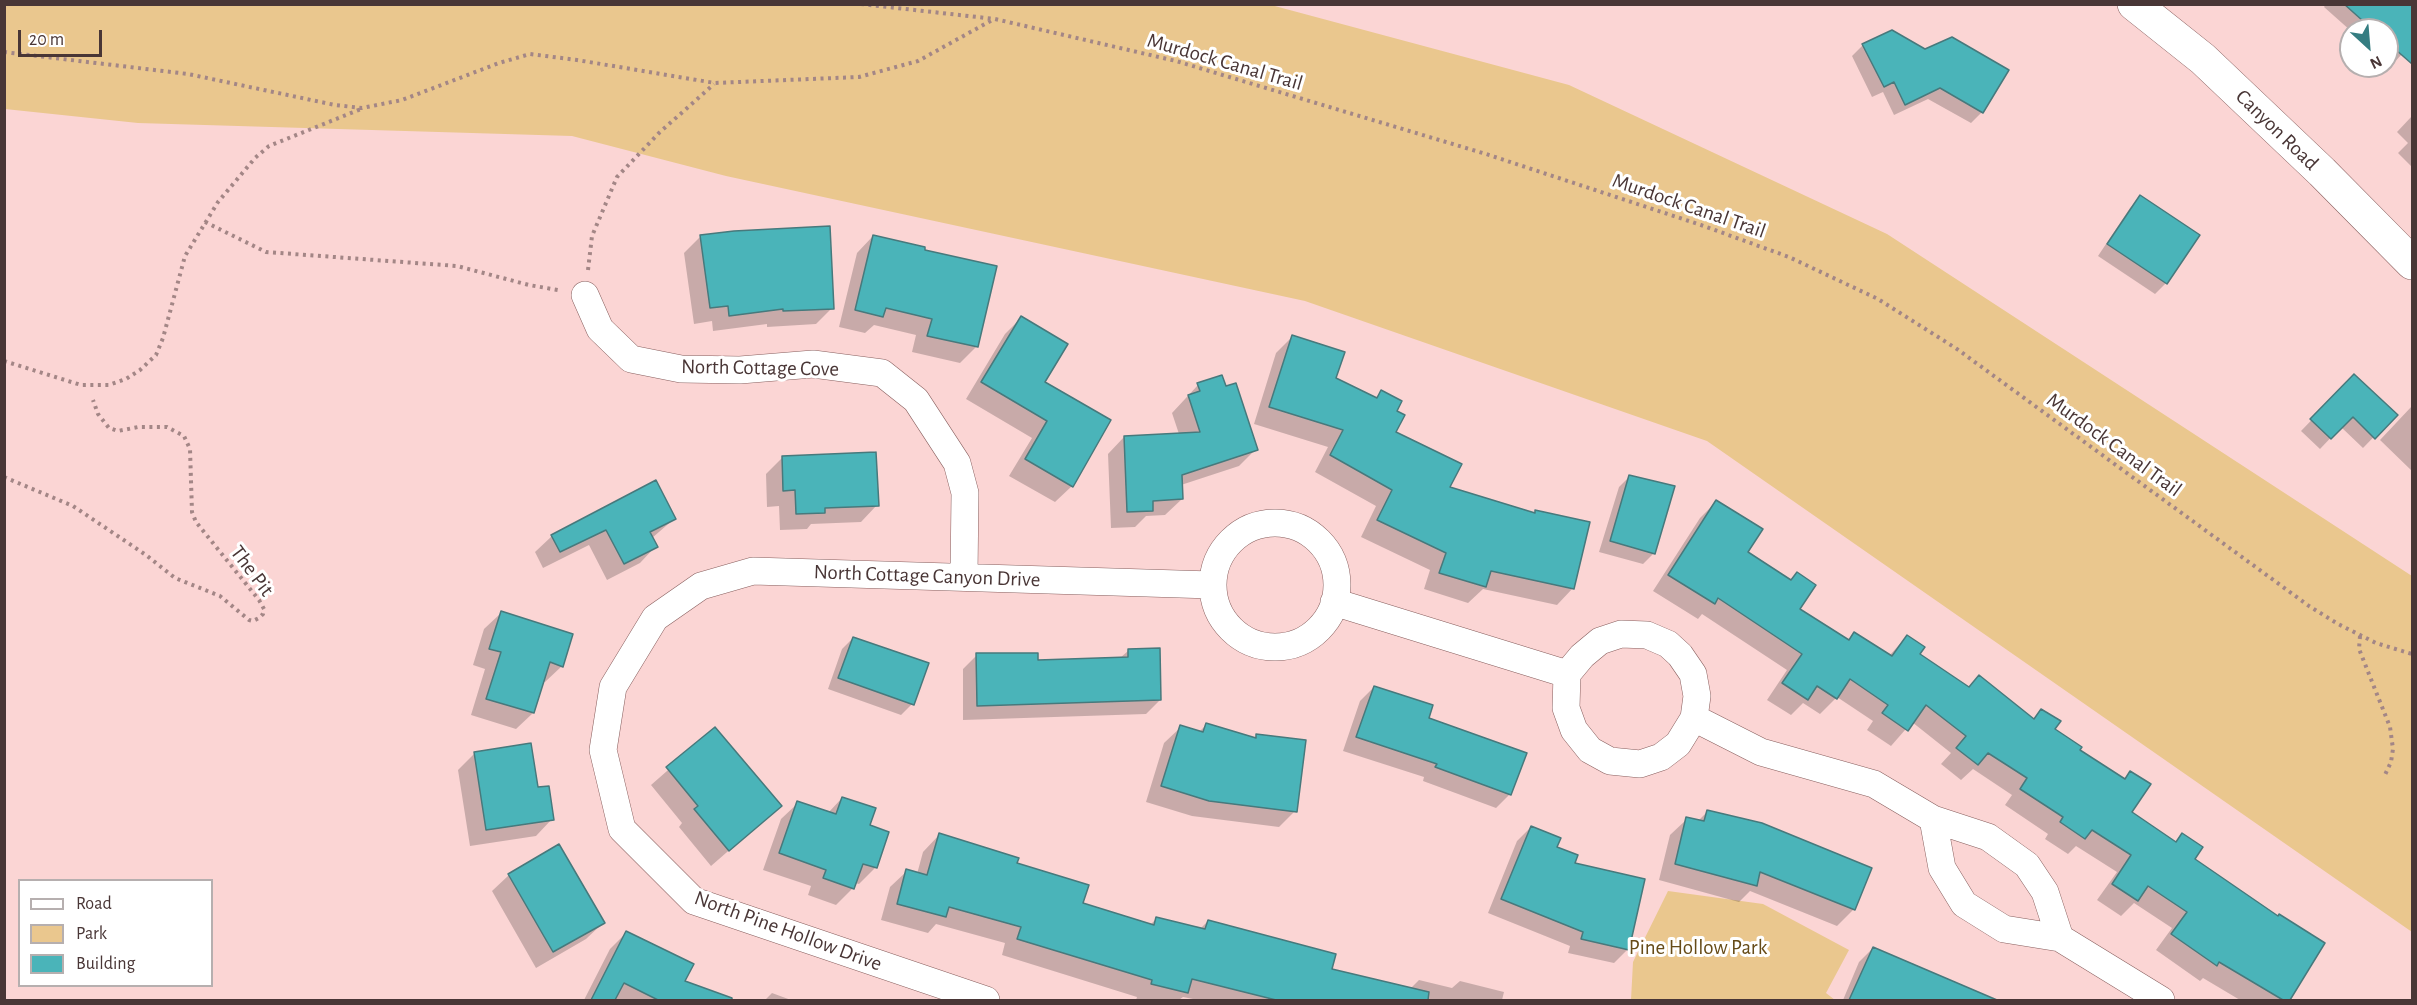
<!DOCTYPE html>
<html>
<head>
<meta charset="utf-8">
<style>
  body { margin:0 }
  #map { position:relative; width:2417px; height:1005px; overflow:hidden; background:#fbd5d4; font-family:"Alegreya Sans",sans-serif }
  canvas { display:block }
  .frame { position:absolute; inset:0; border:6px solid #493636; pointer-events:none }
  .legend { position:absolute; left:18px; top:879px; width:195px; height:108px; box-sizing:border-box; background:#fff; border:2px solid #b6afaf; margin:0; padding:8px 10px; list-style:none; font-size:18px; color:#493636 }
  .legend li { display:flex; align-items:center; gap:12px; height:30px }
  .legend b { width:30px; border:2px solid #b6afaf }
  .north { position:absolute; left:2339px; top:18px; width:60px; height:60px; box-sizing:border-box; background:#fff; border:2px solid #b6afaf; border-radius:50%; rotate:154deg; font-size:16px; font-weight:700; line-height:24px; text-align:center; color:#493636 }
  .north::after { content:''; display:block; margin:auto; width:21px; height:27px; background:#357d81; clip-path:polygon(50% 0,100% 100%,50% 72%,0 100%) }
  .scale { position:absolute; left:18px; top:30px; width:84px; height:27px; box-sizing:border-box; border:3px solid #493636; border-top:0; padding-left:8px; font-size:18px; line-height:21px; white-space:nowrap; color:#493636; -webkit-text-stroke:4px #fff; paint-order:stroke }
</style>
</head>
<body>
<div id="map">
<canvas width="2417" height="1005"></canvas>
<div class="frame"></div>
<ul class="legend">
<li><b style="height:8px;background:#fff"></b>Road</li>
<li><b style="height:16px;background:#eac78e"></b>Park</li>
<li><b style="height:16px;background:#4ab4b9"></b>Building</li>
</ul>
<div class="north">N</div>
<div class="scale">20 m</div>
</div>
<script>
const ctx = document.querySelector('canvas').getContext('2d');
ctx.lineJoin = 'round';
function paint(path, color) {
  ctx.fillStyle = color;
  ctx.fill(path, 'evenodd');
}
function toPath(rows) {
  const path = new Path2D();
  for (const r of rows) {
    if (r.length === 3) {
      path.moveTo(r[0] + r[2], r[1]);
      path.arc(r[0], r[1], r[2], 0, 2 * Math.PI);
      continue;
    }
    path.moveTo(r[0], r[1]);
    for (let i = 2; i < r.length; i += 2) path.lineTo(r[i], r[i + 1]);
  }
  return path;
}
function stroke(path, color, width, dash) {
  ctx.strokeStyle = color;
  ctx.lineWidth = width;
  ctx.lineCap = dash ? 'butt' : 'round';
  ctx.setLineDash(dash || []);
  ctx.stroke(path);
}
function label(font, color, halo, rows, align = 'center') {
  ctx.font = font + ' "Alegreya Sans",sans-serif';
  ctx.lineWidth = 6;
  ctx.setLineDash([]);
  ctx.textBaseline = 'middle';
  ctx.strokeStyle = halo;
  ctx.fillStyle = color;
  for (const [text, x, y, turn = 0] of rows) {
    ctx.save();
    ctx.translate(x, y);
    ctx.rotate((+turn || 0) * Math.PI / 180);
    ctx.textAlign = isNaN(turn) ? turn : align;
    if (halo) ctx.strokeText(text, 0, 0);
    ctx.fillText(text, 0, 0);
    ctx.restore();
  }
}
paint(toPath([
  [5,4,1271,5,1569,85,1887,234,2412,576,2412,932,1707,441,1305,301,726,176,572,136,138,123,5,109],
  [1668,891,1763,904,1849,950,1826,993,1835,1000,1631,1000,1633,962]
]), '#eac78e');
paint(toPath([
  [2326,4,2409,4,2412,8,2412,43,2391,66,2387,62,2387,30,2351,31,2324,7],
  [1863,45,1925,51,2007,70,1982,112,1971,123,1928,99,1894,115,1883,92,1872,97,1852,56],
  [2412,116,2412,167,2398,153,2408,143,2397,132],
  [2140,197,2166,283,2155,294,2098,256,2130,208],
  [701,236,832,308,816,324,767,327,767,324,713,331,712,321,694,324,684,253],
  [873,236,977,346,960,363,912,352,916,335,874,325,865,333,839,327,857,253],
  [1022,317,1043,383,1072,486,1055,502,1009,476,1032,438,966,399,1005,334],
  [1292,337,1335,379,1374,399,1381,392,1395,411,1394,433,1448,488,1533,514,1536,512,1573,588,1557,605,1483,589,1468,603,1424,589,1430,570,1361,537,1376,506,1315,472,1328,447,1254,424,1276,353],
  [2354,376,2395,415,2363,448,2341,427,2320,449,2301,431],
  [1198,385,1225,388,1256,449,1239,466,1181,485,1182,499,1165,515,1146,516,1135,527,1111,528,1108,454,1124,437,1179,434,1172,413],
  [2412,406,2412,471,2380,440],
  [782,458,877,505,861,522,811,524,807,529,780,530,779,506,767,507,766,474],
  [1630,476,1654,553,1643,564,1599,552,1619,487],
  [1716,502,1746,552,1798,609,1847,641,1855,634,1889,656,1907,636,1918,654,1968,688,1979,677,2033,720,2042,711,2053,729,2078,751,2123,780,2130,773,2130,813,2175,843,2182,835,2193,859,2278,918,2323,943,2288,1000,2240,1000,2203,978,2200,981,2156,950,2172,928,2134,903,2121,916,2097,900,2117,872,2076,846,2068,854,2045,839,2048,834,2005,805,2012,795,1973,769,1961,780,1941,764,1951,753,1912,722,1891,746,1867,730,1873,721,1837,697,1820,714,1803,703,1791,715,1767,700,1787,670,1702,614,1698,619,1653,591,1700,518],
  [674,519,652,538,656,546,640,563,607,580,589,545,543,568,535,552,552,536],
  [501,613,562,666,545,682,542,681,533,713,516,729,471,715,485,669,473,665,484,629],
  [853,638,912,704,901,715,828,689,842,649],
  [1128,651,1160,700,1146,714,963,720,963,669,977,655,1037,661,1120,658],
  [1374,687,1427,719,1510,794,1496,808,1423,781,1424,777,1343,751,1360,701],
  [1206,725,1253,739,1257,735,1295,811,1279,827,1192,816,1146,802,1164,743,1181,727,1199,732],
  [715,729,780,806,711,866,679,827,682,823,651,785],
  [475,753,536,789,552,819,536,836,470,846,458,770],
  [842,798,868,826,888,833,875,868,859,884,855,883,853,888,836,905,808,895,811,886,763,870,781,819,798,803,828,813],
  [1707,812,1854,909,1837,926,1750,891,1739,902,1659,880,1670,835,1687,819,1698,821],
  [1531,827,1573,864,1628,949,1614,963,1568,953,1570,946,1488,913,1517,841],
  [939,835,1015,864,1081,904,1150,925,1157,918,1200,929,1208,921,1330,970,1410,989,1419,980,1452,988,1460,981,1504,992,1502,1000,1198,1000,1183,997,1179,1000,1136,1000,1137,997,1002,955,1005,943,936,924,928,933,881,920,890,887,907,871,917,874,923,852],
  [509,875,603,923,586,939,536,968,492,891],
  [627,932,683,982,734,1000,584,1000,610,949],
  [1873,948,1963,987,1980,1000,1843,1000,1859,962],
  [772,993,791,1000,765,1000]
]), '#0003');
const building = toPath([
  [2344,4,2412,4,2412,64,2387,42,2387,30,2373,30,2344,4],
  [1892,30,1925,49,1952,37,2009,70,1983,113,1940,88,1905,105,1894,82,1884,87,1862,44,1892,30],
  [2140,195,2200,235,2167,284,2107,244,2140,195],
  [830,226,834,309,783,311,783,309,729,316,728,306,710,308,700,235,734,231,830,226],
  [873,235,925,247,925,250,997,266,978,347,927,336,932,319,886,308,883,317,855,310,873,235],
  [1021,316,1068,344,1045,382,1111,420,1073,487,1025,459,1047,421,981,382,1021,316],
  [1292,335,1345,352,1336,378,1377,398,1381,390,1402,401,1397,411,1405,415,1396,432,1462,464,1450,487,1535,513,1535,510,1590,522,1574,589,1491,571,1486,587,1439,573,1446,553,1377,520,1392,490,1330,455,1343,430,1269,407,1292,335],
  [2354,374,2398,415,2375,439,2353,417,2331,439,2310,419,2354,374],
  [1222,375,1226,386,1236,383,1258,450,1182,475,1183,499,1153,501,1153,511,1127,512,1124,436,1200,432,1188,395,1200,391,1197,383,1222,375],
  [876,452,879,506,825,508,825,513,796,514,795,490,783,491,782,456,876,452],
  [1629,475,1675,486,1655,554,1610,541,1629,475],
  [656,480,676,519,650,532,658,547,624,564,606,530,560,552,551,535,656,480],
  [1716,500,1763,529,1748,552,1791,580,1797,572,1816,585,1800,609,1849,640,1854,632,1892,656,1907,635,1925,647,1920,654,1969,687,1979,675,2034,719,2041,709,2061,721,2055,729,2082,747,2080,750,2125,779,2130,771,2151,784,2132,812,2176,842,2182,833,2203,847,2195,859,2278,916,2279,914,2325,943,2290,1000,2283,1000,2219,962,2217,966,2171,934,2187,912,2148,886,2138,901,2112,884,2131,855,2092,830,2085,839,2060,822,2063,817,2020,789,2027,778,1988,753,1978,765,1956,748,1966,736,1926,705,1908,731,1882,713,1888,705,1850,679,1837,699,1817,686,1808,700,1782,683,1802,654,1718,598,1715,604,1668,575,1716,500],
  [501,611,573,634,563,667,550,662,534,713,486,699,501,652,489,649,501,611],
  [853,637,929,663,914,705,838,678,853,637],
  [1160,648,1161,700,977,706,976,653,1038,653,1038,660,1128,657,1128,649,1160,648],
  [1374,686,1433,705,1429,718,1527,753,1511,795,1435,767,1437,764,1356,737,1374,686],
  [1206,723,1256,738,1256,734,1306,740,1297,812,1209,801,1161,786,1180,725,1203,732,1206,723],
  [715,727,782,806,729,851,694,809,698,806,666,767,715,727],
  [531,743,538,787,549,786,554,820,486,830,474,752,531,743],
  [842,797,876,808,870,825,889,832,877,868,863,864,854,889,823,878,826,870,779,853,797,801,836,814,842,797],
  [1707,810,1762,823,1872,868,1855,910,1760,872,1757,886,1675,864,1686,817,1704,821,1707,810],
  [1531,826,1561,838,1557,847,1578,855,1575,863,1645,879,1629,950,1581,939,1583,932,1501,899,1531,826],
  [939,833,1019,858,1017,863,1089,885,1083,903,1154,925,1156,917,1205,929,1208,920,1336,954,1332,969,1429,992,1428,1000,1276,1000,1192,979,1188,993,1151,984,1152,980,1017,939,1021,927,949,907,946,917,897,904,906,869,927,875,939,833],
  [559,844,605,923,553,952,508,874,559,844],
  [626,931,694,964,685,981,732,998,732,1000,658,1000,624,983,615,1000,591,1000,626,931],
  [1873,947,1997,1000,1849,1000,1873,947]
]);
paint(building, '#4ab4b9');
stroke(building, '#47797c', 1.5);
const minor = toPath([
  [585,295,600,329,631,359,681,369,740,370,813,364,882,373,916,400,957,463,965,493,964,576],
  [1275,585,62],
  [1334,602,1567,674],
  [1621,634,1647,635,1668,644,1680,655,1693,674,1697,696,1694,718,1678,744,1661,757,1640,764,1610,761,1590,750,1574,730,1566,708,1567,674,1582,656,1600,641,1621,634],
  [1694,718,1761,752,1874,784,1933,819,1988,837,2027,865,2045,892,2060,938],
  [1933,819,1942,868,1964,904,2004,929,2060,938,2161,1000],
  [986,1000,694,901,622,829,603,750,613,687,655,618,701,586,753,571,1212,585]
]);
const secondary = toPath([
  [2134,4,2203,59,2322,172,2412,263]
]);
stroke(minor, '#885f5e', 28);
stroke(secondary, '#885f5e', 34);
stroke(toPath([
  [861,4,995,19,1176,61,1486,154,1701,225,1789,257,1878,299,1957,349,2309,606,2338,624,2376,643,2412,654],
  [4,52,188,74,335,105,362,108,402,100,499,63,530,54,577,60,715,83,859,77,918,61,994,19],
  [205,222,266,252,457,266,529,285,558,290],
  [588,270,592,236,617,177,659,133,714,84],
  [4,361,81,385,109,385,126,379,140,370,156,355,163,338,185,256,218,202,255,158,269,146,361,109],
  [4,477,73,506,146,555,175,578,220,596,249,620,253,621,259,618,263,614,264,609,259,600,196,522,192,512,190,449,184,436,167,427,138,427,118,431,109,428,98,414,93,400],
  [2360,636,2359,649,2390,727,2393,749,2391,762,2384,777]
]), '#a38686', 4, [3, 4.5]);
stroke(minor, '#fff', 27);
stroke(secondary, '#fff', 33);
label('21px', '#493636', '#fff', [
  ["Murdock Canal Trail",1225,62,16],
  ["Canyon Road",2277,130,44],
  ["Murdock Canal Trail",1689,206,19],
  ["North Cottage Cove",760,368,1],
  ["Murdock Canal Trail",2114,445,36],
  ["The Pit",252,571,53],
  ["North Cottage Canyon Drive",927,576,2],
  ["North Pine Hollow Drive",788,931,20]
]);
label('21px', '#664b18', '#fff', [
  ["Pine Hollow Park",1698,948]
]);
</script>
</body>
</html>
